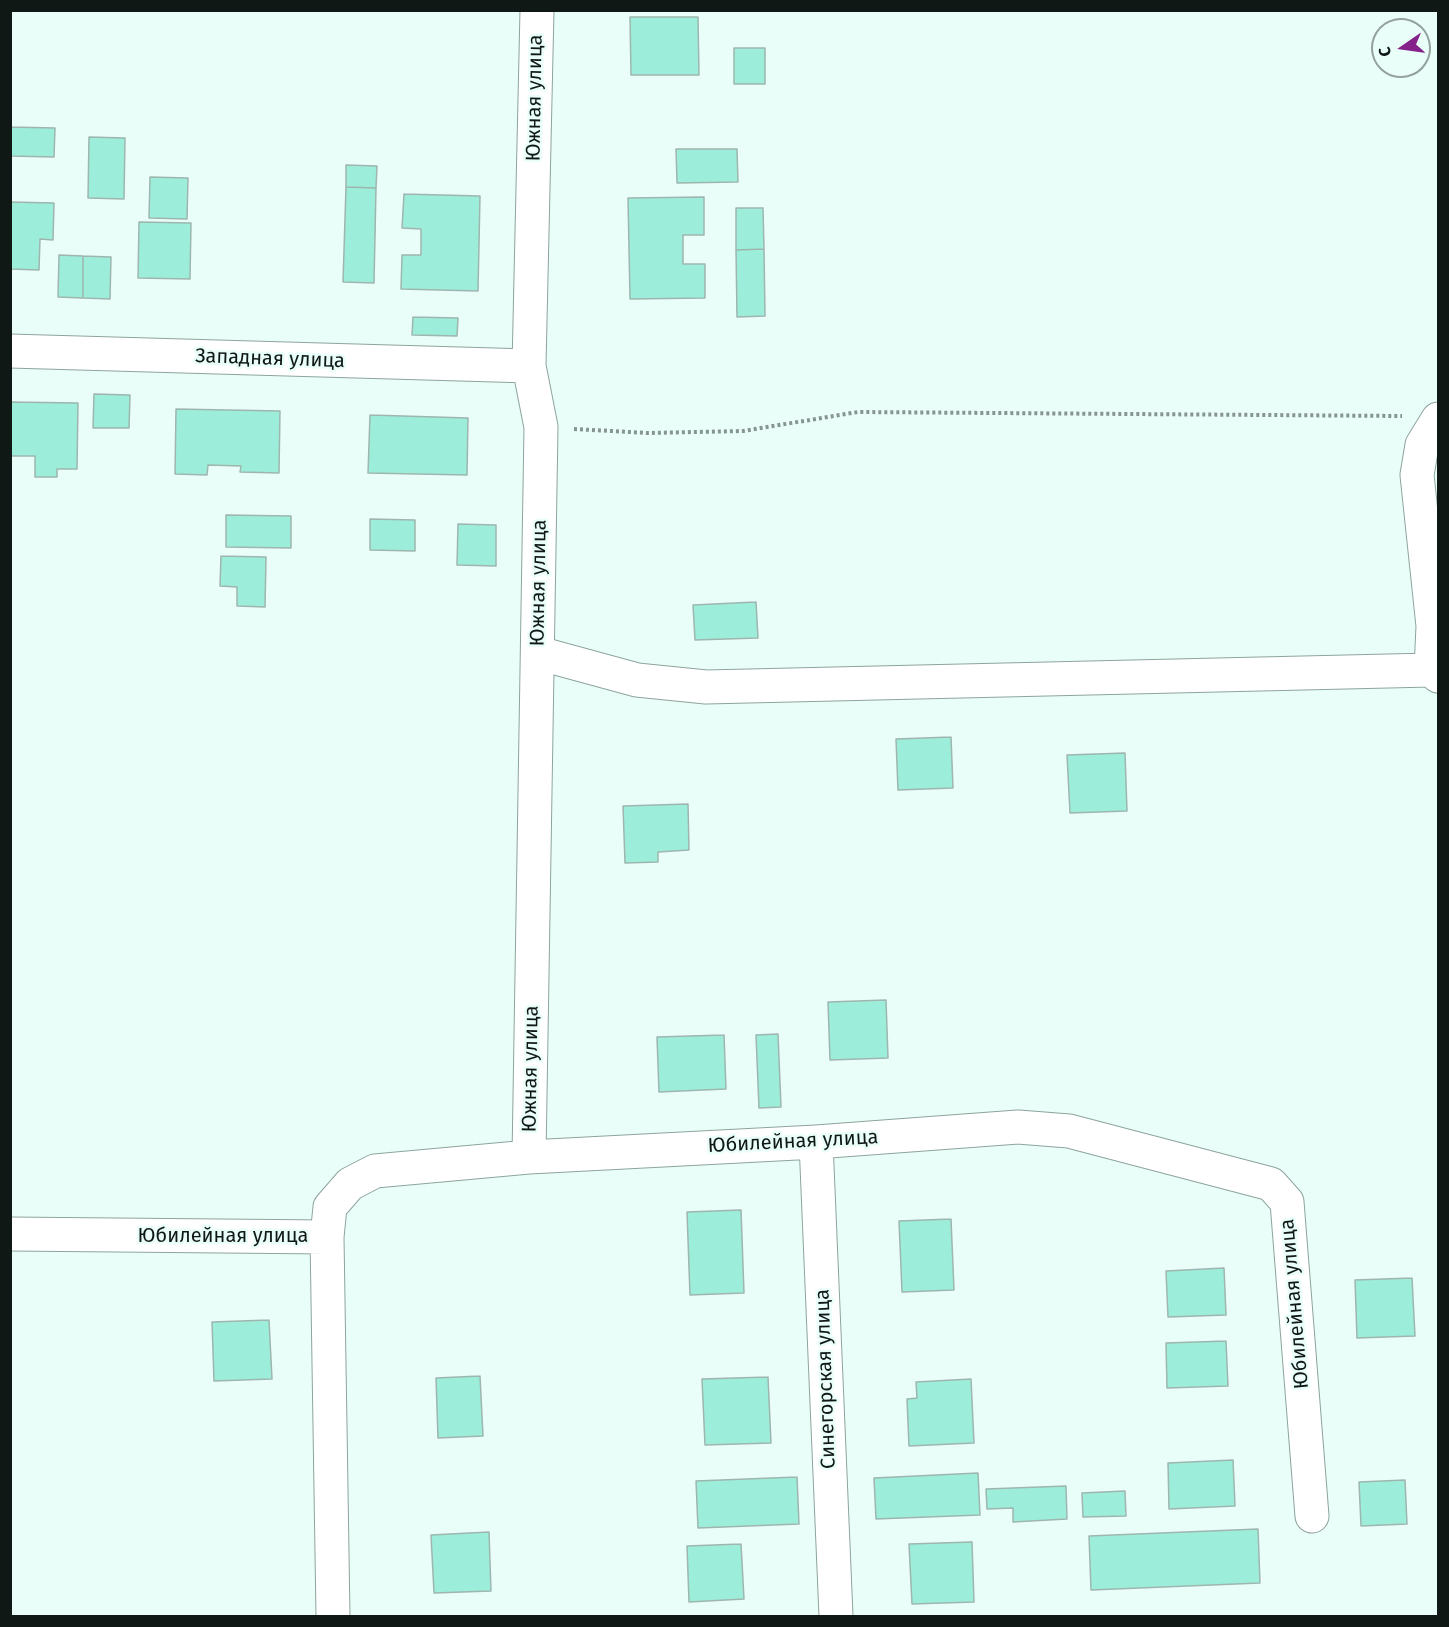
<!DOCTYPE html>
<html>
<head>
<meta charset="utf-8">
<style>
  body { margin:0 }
  #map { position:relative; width:1449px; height:1627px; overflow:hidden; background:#eafef9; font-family:"Fira Sans",sans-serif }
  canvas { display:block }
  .frame { position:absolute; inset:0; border:12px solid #101816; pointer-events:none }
  .north { position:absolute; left:1371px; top:18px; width:60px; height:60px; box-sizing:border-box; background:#eafef9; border:2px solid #93a29e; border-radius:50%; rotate:257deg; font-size:16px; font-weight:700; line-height:24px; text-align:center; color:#101816 }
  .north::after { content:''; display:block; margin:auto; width:21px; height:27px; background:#85218a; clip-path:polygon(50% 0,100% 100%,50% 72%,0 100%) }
</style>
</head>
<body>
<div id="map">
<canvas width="1449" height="1627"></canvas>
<div class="frame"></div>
<div class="north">С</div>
</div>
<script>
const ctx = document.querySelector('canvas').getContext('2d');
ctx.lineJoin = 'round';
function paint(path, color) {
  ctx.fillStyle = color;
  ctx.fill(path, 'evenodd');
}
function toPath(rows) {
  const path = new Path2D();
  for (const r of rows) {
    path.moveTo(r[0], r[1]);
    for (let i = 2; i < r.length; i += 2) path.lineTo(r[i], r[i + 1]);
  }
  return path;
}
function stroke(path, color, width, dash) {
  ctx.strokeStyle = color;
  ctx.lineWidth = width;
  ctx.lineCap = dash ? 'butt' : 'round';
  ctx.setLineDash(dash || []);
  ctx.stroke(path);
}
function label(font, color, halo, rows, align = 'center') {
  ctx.font = font + ' "Fira Sans",sans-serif';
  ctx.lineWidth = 5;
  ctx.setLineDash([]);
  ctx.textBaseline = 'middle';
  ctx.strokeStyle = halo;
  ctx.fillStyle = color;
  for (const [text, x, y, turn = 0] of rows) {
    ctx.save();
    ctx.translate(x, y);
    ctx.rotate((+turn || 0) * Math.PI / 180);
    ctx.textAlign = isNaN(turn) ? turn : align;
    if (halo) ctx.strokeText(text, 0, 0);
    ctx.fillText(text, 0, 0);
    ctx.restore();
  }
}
const building = toPath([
  [630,17,698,17,699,75,631,75,630,17],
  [734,48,765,48,765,84,734,84,734,48],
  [11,127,55,128,54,157,10,156,11,127],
  [89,137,125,138,124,199,88,198,89,137],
  [676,149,737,149,738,182,677,183,676,149],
  [346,165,377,166,376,188,346,187,346,165],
  [150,177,188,178,187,219,149,218,150,177],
  [346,187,376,188,374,283,343,282,346,187],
  [404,194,480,196,478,291,401,289,402,255,421,255,421,229,402,228,404,194],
  [704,197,704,235,683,235,683,264,705,264,705,298,630,299,628,198,704,197],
  [10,202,54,203,53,240,40,239,39,270,10,269,10,202],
  [736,208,763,208,764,249,736,250,736,208],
  [139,222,191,223,190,279,138,278,139,222],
  [764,249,765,316,737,317,736,250,764,249],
  [59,255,83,256,83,298,58,297,59,255],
  [83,256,111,257,110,299,83,298,83,256],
  [413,317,458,318,457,336,412,335,413,317],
  [94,394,130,395,129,428,93,428,94,394],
  [10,402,78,403,77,469,57,469,57,477,35,477,35,456,10,456,10,402],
  [176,409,280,411,279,473,240,472,241,466,208,465,207,475,175,474,176,409],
  [370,415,468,418,467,475,368,473,370,415],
  [226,515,291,516,291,548,226,547,226,515],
  [370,519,415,520,415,551,370,550,370,519],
  [458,524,496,525,496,566,457,565,458,524],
  [221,556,266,557,265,607,237,606,237,587,220,586,221,556],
  [756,602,758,638,695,640,693,605,756,602],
  [951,737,953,788,898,790,896,739,951,737],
  [1125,753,1127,811,1070,813,1067,755,1125,753],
  [688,804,689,850,658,852,658,862,625,863,623,806,688,804],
  [886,1000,888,1058,830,1060,828,1002,886,1000],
  [778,1034,781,1107,759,1108,756,1035,778,1034],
  [724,1035,726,1089,659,1092,657,1037,724,1035],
  [741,1210,744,1293,690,1295,687,1212,741,1210],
  [951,1219,954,1290,902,1292,899,1221,951,1219],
  [1224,1268,1226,1315,1168,1317,1166,1271,1224,1268],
  [1412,1278,1415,1336,1357,1338,1355,1280,1412,1278],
  [269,1320,272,1379,214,1381,212,1322,269,1320],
  [1226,1341,1228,1386,1167,1388,1166,1343,1226,1341],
  [480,1376,483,1436,438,1438,436,1378,480,1376],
  [768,1377,771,1443,705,1445,702,1379,768,1377],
  [971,1379,974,1443,909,1446,907,1399,917,1398,916,1382,971,1379],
  [1233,1460,1235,1506,1169,1509,1168,1463,1233,1460],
  [978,1473,980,1515,876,1519,874,1478,978,1473],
  [797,1477,799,1524,698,1528,696,1481,797,1477],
  [1405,1480,1407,1524,1361,1526,1359,1482,1405,1480],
  [1066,1486,1067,1519,1013,1522,1013,1508,987,1509,986,1489,1066,1486],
  [1125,1491,1126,1516,1083,1517,1082,1493,1125,1491],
  [1258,1529,1260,1583,1091,1590,1089,1536,1258,1529],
  [489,1532,491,1591,434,1593,431,1535,489,1532],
  [972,1542,974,1602,912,1604,909,1544,972,1542],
  [741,1544,744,1599,689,1602,687,1546,741,1544]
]);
paint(building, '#9ceeda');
stroke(building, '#9eb6af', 1.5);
const minor = toPath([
  [10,351,529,366],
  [1438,419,1422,445,1417,475,1433,626,1431,670,1438,676],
  [538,653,637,680,706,687,1431,670],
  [816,1142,836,1616],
  [529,1157,541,427,529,366,537,10],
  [10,1234,327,1237,330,1207,350,1184,375,1171,529,1157,816,1142,1018,1127,1069,1131,1271,1184,1287,1202,1312,1516],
  [327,1237,333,1616]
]);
stroke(minor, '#8da49e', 35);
stroke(toPath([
  [574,429,648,433,743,431,858,412,1402,416]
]), '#869591', 4, [3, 3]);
stroke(minor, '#fff', 33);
label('20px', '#101816', '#eafef9', [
  ["Южная улица",535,98,-89],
  ["Западная улица",270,359,2],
  ["Южная улица",539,583,-89],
  ["Южная улица",531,1069,-89],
  ["Юбилейная улица",793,1142,-3],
  ["Юбилейная улица",223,1236],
  ["Юбилейная улица",1295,1304,-95],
  ["Синегорская улица",826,1379,-92]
]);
</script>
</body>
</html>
